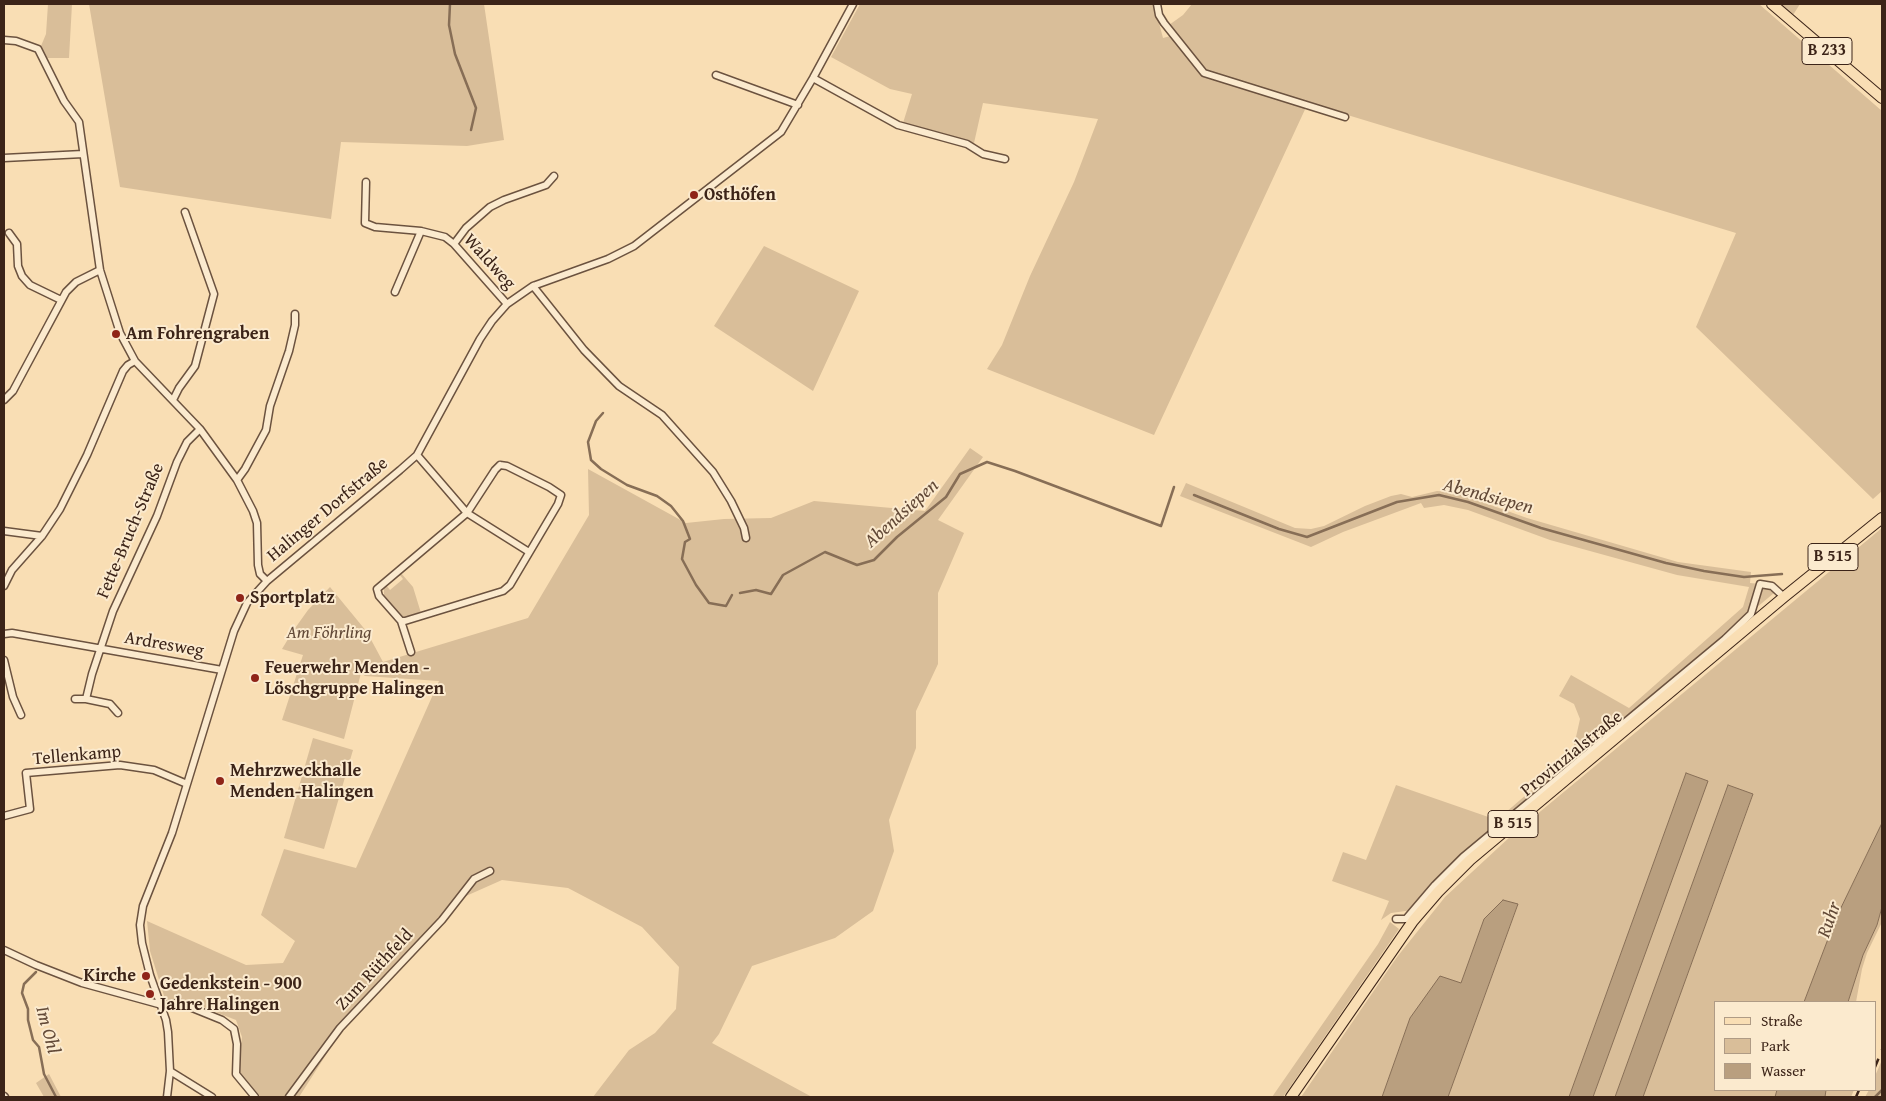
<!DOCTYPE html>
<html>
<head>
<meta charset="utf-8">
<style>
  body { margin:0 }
  #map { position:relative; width:1886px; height:1101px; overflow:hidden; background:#f9deb4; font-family:"Gentium Book Plus",serif }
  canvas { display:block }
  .frame { position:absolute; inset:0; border:5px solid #3c2418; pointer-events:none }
  .legend { position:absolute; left:1714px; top:1001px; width:162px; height:90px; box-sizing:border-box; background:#fbeace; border:1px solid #af9b85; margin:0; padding:6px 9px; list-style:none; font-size:15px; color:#3c2418 }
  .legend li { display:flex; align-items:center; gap:10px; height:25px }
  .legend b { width:25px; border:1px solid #af9b85 }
</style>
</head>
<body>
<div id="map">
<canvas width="1886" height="1101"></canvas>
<div class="frame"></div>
<ul class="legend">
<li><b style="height:6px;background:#f9deb4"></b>Straße</li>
<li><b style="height:14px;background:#d9be99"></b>Park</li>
<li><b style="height:14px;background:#b99f7f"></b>Wasser</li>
</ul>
</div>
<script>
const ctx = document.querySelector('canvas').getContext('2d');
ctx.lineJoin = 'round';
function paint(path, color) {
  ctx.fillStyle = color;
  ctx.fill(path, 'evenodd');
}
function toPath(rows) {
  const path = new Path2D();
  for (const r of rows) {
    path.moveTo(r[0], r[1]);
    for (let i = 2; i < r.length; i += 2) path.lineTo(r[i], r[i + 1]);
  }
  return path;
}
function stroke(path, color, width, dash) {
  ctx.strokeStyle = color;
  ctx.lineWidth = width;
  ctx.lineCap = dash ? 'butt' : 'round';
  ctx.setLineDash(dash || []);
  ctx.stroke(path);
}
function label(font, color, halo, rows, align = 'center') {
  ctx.font = font + ' "Gentium Book Plus",serif';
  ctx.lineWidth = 4;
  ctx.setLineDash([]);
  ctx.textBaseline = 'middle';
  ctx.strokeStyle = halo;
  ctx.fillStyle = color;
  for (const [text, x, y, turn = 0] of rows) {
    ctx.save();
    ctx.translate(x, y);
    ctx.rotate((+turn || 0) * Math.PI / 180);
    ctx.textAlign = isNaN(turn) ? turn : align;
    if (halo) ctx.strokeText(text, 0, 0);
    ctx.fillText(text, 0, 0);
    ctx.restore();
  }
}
paint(toPath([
  [48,4,72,4,69,58,46,58,42,51,41,46,46,34],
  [89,4,484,4,504,140,467,146,341,142,331,219,120,187],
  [860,4,1154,4,1163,38,1178,34,1169,25,1183,15,1192,4,1759,4,1882,111,1882,491,1873,499,1696,327,1736,233,1308,103,1154,435,987,369,1002,345,1030,276,1074,182,1098,119,983,103,974,143,903,123,912,94,890,89,831,57],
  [1779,4,1800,4,1793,15],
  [764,246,859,291,813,391,714,326],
  [970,448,983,457,938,520,964,533,938,593,938,664,916,711,916,748,889,820,894,851,873,911,835,938,752,966,719,1034,712,1043,812,1097,593,1097,629,1050,655,1033,676,1009,679,967,642,927,568,888,502,880,466,896,356,1008,299,1097,261,1097,238,1072,242,1037,236,1020,187,1001,165,999,150,951,147,921,246,965,283,963,295,941,261,915,284,849,356,868,439,681,365,676,361,673,344,739,282,720,303,655,282,649,293,631,308,610,330,587,367,632,383,662,528,618,589,515,588,469,686,523,724,519,771,518,814,501,925,511],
  [1186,483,1295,528,1311,529,1324,526,1365,506,1391,496,1401,494,1412,497,1437,491,1454,492,1527,518,1678,562,1751,572,1750,583,1760,584,1751,614,1413,910,1391,913,1381,920,1389,901,1332,881,1343,852,1366,860,1396,785,1497,820,1572,755,1580,719,1574,704,1559,696,1571,675,1629,708,1743,607,1749,587,1677,575,1550,540,1468,510,1444,505,1424,508,1421,503,1413,506,1343,532,1311,547,1180,496],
  [1882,528,1882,823,1836,918,1804,1002,1715,1002,1715,1090,1777,1090,1775,1097,1643,1097,1753,795,1728,785,1615,1097,1593,1097,1707,781,1686,773,1569,1097,1448,1097,1518,905,1484,919,1461,983,1410,1018,1382,1097,1301,1097,1397,957,1445,897,1512,835],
  [401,573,413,587,421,613,406,618,401,616,384,597,384,587,386,585,390,590,403,579,399,574],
  [1767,588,1774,593,1756,608,1758,595,1762,589],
  [313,738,353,750,324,849,284,838],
  [1882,907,1882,922,1867,953,1862,969,1856,1002,1848,1002,1863,955,1877,925],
  [1390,922,1399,929,1288,1090,1283,1097,1272,1097,1378,944],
  [1882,1060,1882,1097,1865,1097,1869,1090,1875,1090,1875,1076],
  [49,1074,61,1097,44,1097,36,1083],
  [1826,1090,1854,1090,1851,1097,1825,1097]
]), '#d9be99');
const water = toPath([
  [1686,773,1708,781,1593,1097,1569,1097,1686,773],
  [1728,785,1753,794,1643,1097,1615,1097,1728,785],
  [1882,823,1882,907,1877,925,1863,955,1848,1002,1804,1002,1836,918,1882,823],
  [1503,900,1518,904,1448,1097,1382,1097,1410,1018,1440,976,1461,983,1484,919,1503,900],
  [1777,1090,1826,1090,1825,1097,1775,1097,1777,1090]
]);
paint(water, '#b99f7f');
stroke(water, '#876e56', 1);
stroke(toPath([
  [450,4,449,25,455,54,476,108,471,130],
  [603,413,596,421,588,442,591,460,601,469,627,485,657,496,671,506,683,521,690,539,685,542,682,559,696,585,709,603,726,606,732,595],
  [1194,495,1279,529,1307,537,1397,502,1439,495,1468,502,1541,528,1666,563,1704,571,1744,577,1782,574],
  [740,593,756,590,771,594,783,575,825,552,857,565,874,560,897,537,946,497,960,474,987,462,1015,471,1161,526,1174,487],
  [36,972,24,984,22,993,28,1009,28,1020,33,1040,39,1047,44,1074,56,1097],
  [1875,1097,1882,1090]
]), '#876e56', 2.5);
const street = toPath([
  [1157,4,1159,15,1164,23,1204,73,1345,117],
  [4,40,16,41,38,49,64,101,79,122,100,270,120,333,135,361,200,429,237,480,253,511,257,523,258,565,260,574,267,581],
  [716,75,798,105],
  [813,78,898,125,967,144,983,154,1005,159],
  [4,158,83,154],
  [366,182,365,223,375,227,421,231,445,237,454,244,507,304],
  [9,233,17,244,18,266,22,276,30,285,61,300],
  [454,244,466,228,490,207,504,200,546,185,554,176],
  [533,286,584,350,619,386,662,415,713,472,731,501,744,528,746,538],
  [395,292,421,231],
  [4,400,13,391,21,376,66,292,76,282,100,270],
  [173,400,179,388,195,366,214,294,185,212],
  [417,455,467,513,529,552],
  [500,465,507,466,549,487,561,495,558,504,510,585,503,591,405,621,401,621,379,596,377,589,467,513,495,470,500,465],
  [237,480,245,469,266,430,270,406,289,351,295,325,295,314],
  [4,531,42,536],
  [4,586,12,570,42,536,60,509,87,455,123,371,128,365,135,361],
  [401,621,411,652],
  [4,634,12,633,222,670],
  [4,660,13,697,21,715],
  [75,699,86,699,92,674,113,611,157,516,177,462,187,442,200,429],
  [86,699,110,704,118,713],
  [4,816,30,809,26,773,120,765,154,770,187,784],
  [1396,919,1406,919,1435,885,1463,857,1725,639,1751,614,1760,584,1772,586,1784,597],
  [4,950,36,965,82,983,162,1005,180,1003,222,1020,234,1029,237,1044,236,1074,255,1097],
  [170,1071,212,1097],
  [4,1096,5,1097],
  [167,1097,170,1071,168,1032,166,1020,150,975,142,943,140,925,143,906,172,833,234,631,247,603,267,581,400,470,417,455,480,339,492,321,507,304,533,286,608,259,634,246,781,132,813,78,853,4],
  [289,1097,340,1028,442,920,474,879,490,871]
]);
const primary = toPath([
  [1772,4,1882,98],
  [1291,1097,1413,921,1438,892,1470,860,1784,597,1882,518]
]);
stroke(street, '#6b523f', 9);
stroke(primary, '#3c2418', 12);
stroke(street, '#fbeace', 6);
stroke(primary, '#f9deb4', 10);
stroke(toPath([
  [1875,1067,1882,1050],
  [1856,1097,1859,1090]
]), '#3c2418', 2.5, [9, 9]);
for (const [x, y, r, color] of [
  [694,195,5,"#8f2418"],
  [116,334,5,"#8f2418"],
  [240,598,5,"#8f2418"],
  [255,678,5,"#8f2418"],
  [220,781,5,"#8f2418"],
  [146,976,5,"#8f2418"],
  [150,994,5,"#8f2418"]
]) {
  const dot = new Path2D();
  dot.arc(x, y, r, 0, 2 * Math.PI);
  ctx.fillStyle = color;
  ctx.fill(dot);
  stroke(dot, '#fbeace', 2);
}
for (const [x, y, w] of [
  [1827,51,50],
  [1833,557,50],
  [1513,824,50]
]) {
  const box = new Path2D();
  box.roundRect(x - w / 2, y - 13.5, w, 27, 4);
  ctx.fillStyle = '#fbeace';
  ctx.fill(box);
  stroke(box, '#3c2418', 1);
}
label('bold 16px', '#3c2418', null, [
  ["B 233",1827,51],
  ["B 515",1833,557],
  ["B 515",1513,824]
]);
label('bold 18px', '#3c2418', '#fbeace', [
  ["Osthöfen",704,195],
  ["Am Fohrengraben",126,334],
  ["Sportplatz",250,598],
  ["Feuerwehr Menden -",265,668],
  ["Löschgruppe Halingen",265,689],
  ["Mehrzweckhalle",230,771],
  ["Menden-Halingen",230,792],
  ["Kirche",136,976,"right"],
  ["Gedenkstein - 900",160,984],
  ["Jahre Halingen",160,1005]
], 'left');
label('18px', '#3c2418', '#fbeace', [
  ["Waldweg",489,262,48],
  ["Halinger Dorfstraße",328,510,-40],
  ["Fette-Bruch-Straße",131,531,-67],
  ["Ardresweg",164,645,10],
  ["Provinzialstraße",1572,754,-39],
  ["Tellenkamp",77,756,-5],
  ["Zum Rüthfeld",375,970,-47]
]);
label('italic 18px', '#634a38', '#fbeace', [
  ["Am Föhrling",329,633]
]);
label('italic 19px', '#624937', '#fbeace', [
  ["Abendsiepen",1488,497,15],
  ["Abendsiepen",902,514,-42],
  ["Ruhr",1830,920,-71],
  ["Im Ohl",47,1030,75]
]);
</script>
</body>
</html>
